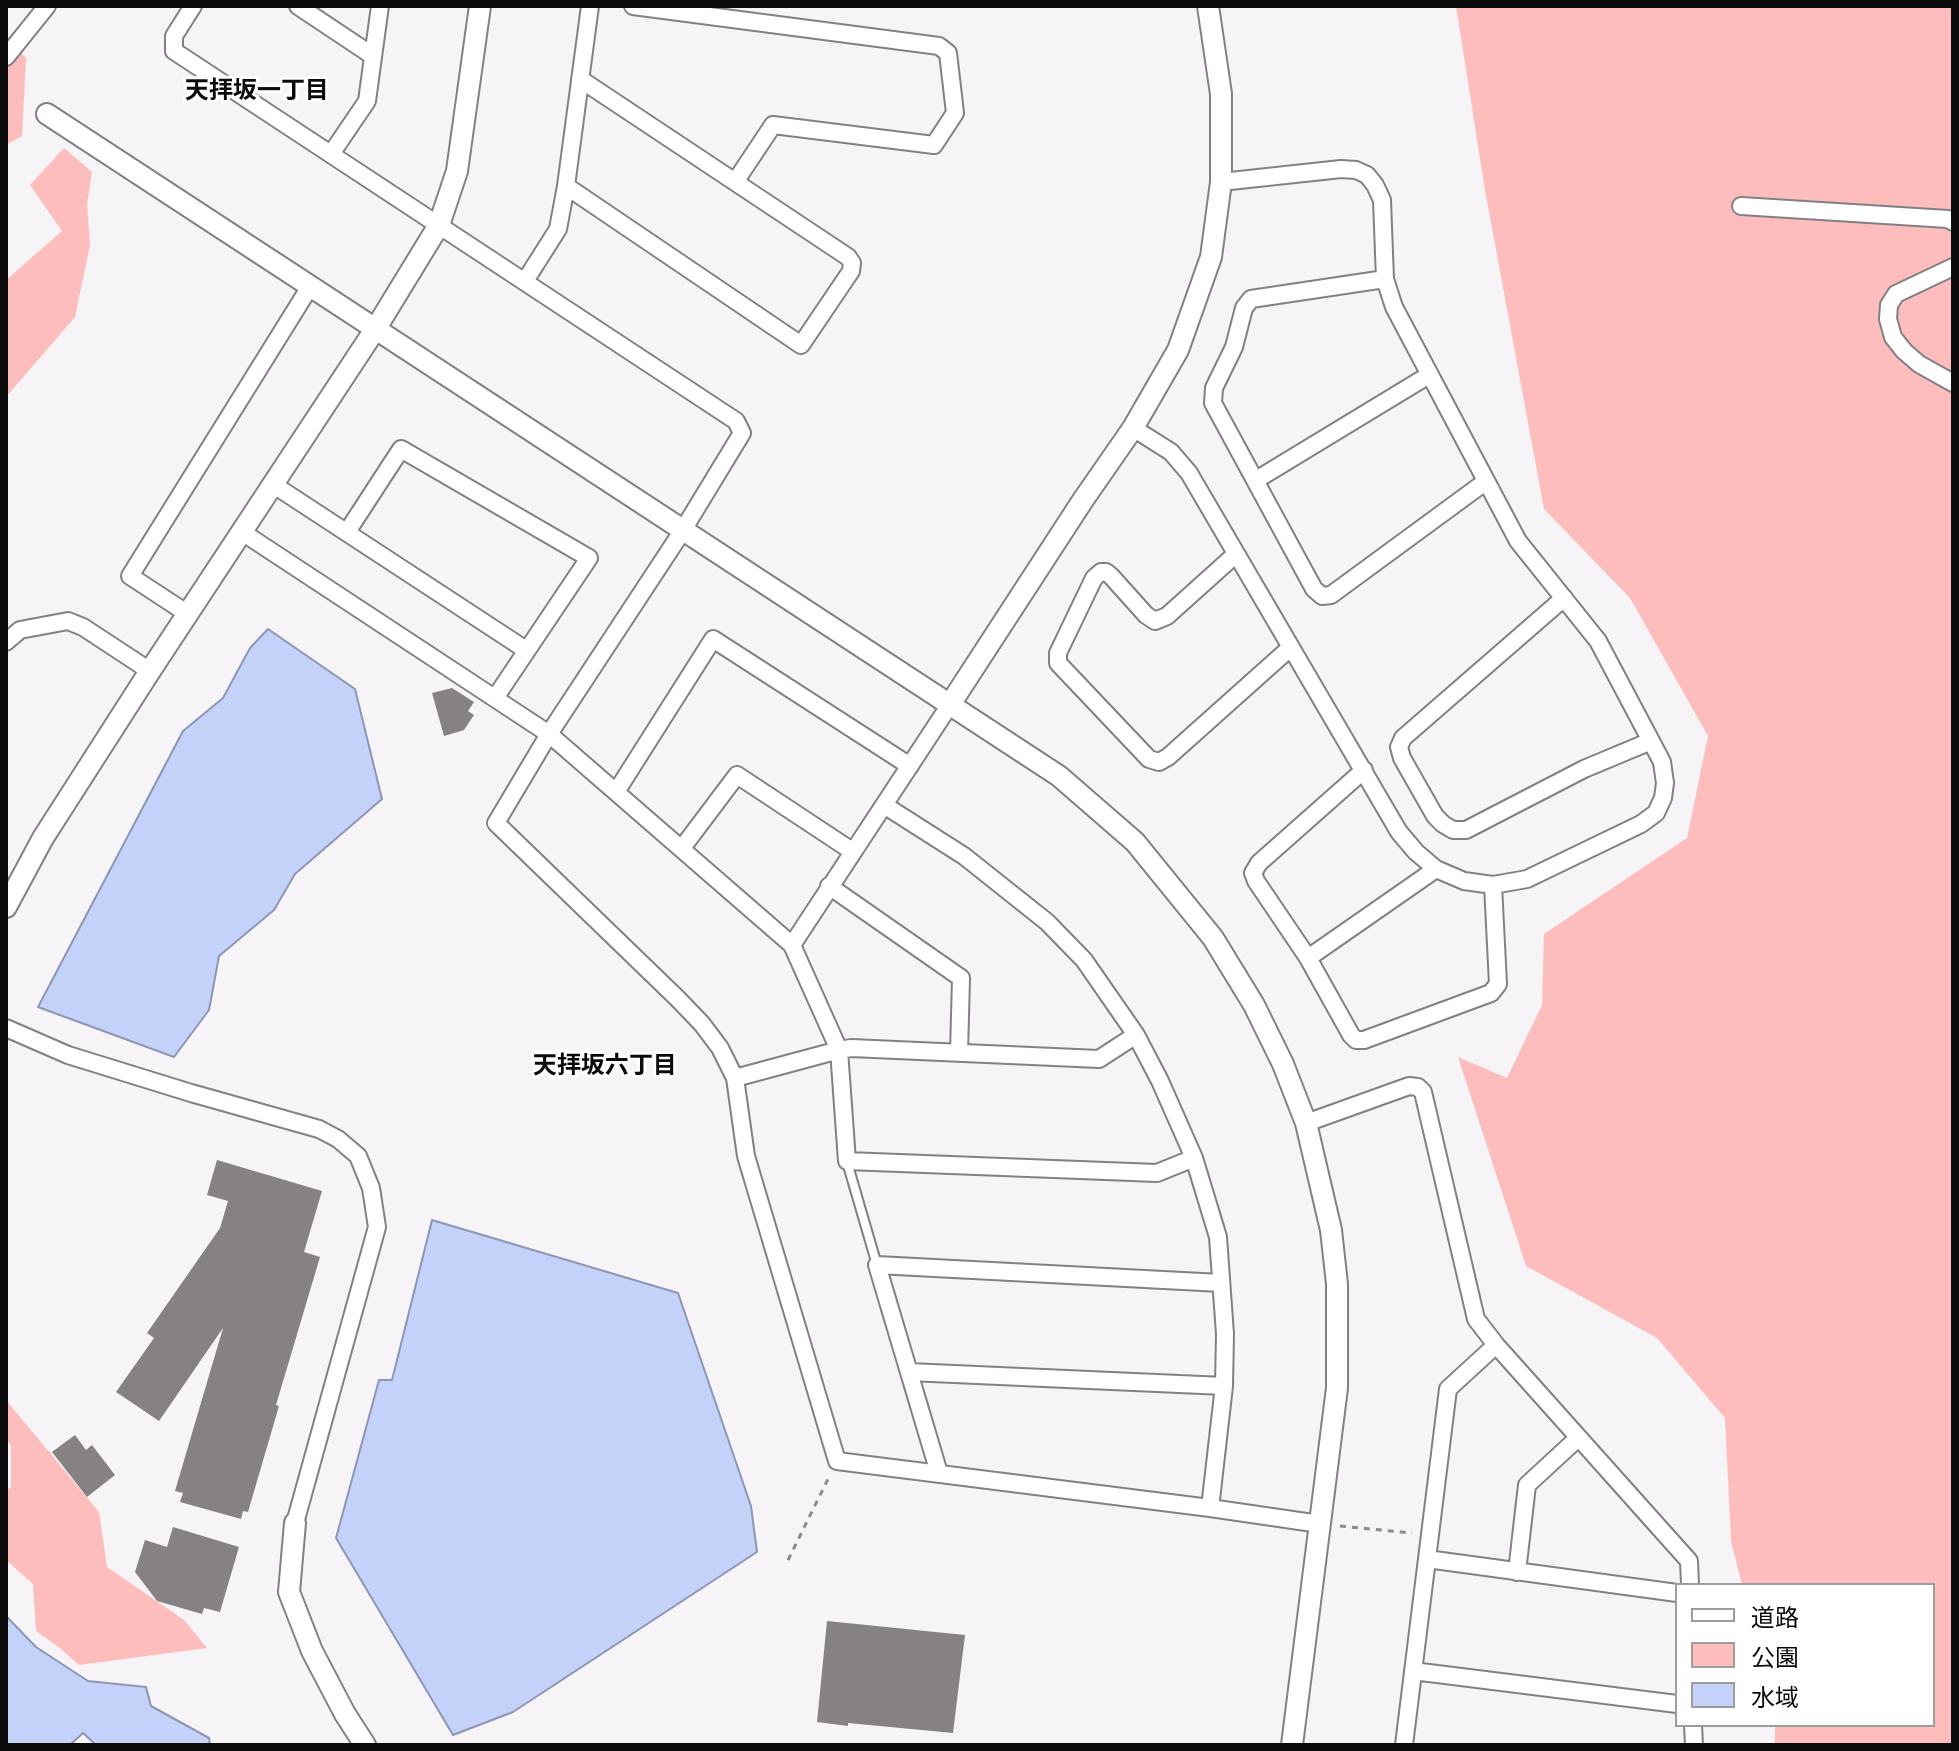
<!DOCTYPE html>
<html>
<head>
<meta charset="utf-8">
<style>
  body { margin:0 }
  #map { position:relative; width:1959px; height:1751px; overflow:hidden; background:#f7f4f7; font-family:"Asap Condensed","Noto Sans JP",sans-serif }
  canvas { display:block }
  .frame { position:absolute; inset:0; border:8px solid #0c0b0c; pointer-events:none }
  .legend { position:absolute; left:1675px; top:1583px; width:260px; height:144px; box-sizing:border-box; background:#fff; border:2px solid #9e9d9e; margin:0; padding:10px 14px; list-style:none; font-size:24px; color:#0c0b0c }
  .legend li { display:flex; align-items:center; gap:16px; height:40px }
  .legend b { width:40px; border:2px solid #9e9d9e }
</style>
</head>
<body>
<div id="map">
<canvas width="1959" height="1751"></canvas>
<div class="frame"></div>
<ul class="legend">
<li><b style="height:10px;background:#fff"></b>道路</li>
<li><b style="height:22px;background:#fdbdbc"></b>公園</li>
<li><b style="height:22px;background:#c4d1f9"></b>水域</li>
</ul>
</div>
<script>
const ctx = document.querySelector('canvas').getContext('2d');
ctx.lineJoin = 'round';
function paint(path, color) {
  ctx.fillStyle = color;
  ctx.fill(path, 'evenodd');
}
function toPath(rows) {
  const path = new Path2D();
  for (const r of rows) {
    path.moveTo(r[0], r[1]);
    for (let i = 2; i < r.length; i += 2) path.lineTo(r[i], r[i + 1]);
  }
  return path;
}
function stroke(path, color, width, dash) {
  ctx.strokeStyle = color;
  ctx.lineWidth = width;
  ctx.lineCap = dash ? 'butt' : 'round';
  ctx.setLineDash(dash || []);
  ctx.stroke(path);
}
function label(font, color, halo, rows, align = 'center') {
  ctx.font = font + ' "Asap Condensed","Noto Sans JP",sans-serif';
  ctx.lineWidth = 6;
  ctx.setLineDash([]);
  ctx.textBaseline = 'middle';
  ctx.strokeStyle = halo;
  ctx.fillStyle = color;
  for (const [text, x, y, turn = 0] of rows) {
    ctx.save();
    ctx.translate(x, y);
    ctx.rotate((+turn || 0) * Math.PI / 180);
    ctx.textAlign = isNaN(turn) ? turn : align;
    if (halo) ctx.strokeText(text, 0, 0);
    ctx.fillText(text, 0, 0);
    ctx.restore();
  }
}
paint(toPath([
  [1456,6,1953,6,1953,1745,1775,1745,1775,1725,1933,1725,1933,1585,1742,1585,1731,1541,1725,1418,1657,1338,1526,1266,1458,1057,1507,1078,1542,1005,1544,934,1687,838,1708,736,1630,598,1544,509,1485,190],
  [6,37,26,58,22,136,6,145],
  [64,148,92,172,87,204,90,245,75,317,6,397,6,280,62,231,30,185],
  [6,1400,99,1512,107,1567,184,1620,207,1648,79,1665,61,1649,36,1631,33,1584,6,1560,6,1491,11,1487,11,1446,6,1438]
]), '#fdbdbc');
const water = toPath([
  [268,629,355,689,382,799,295,874,274,910,219,956,209,1010,174,1057,38,1007,183,731,223,698,250,648,268,629],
  [432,1220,678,1293,751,1506,757,1552,513,1712,453,1735,336,1538,379,1380,392,1380,432,1220],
  [6,1616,36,1647,88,1681,146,1687,151,1706,209,1738,210,1745,96,1745,83,1733,70,1745,6,1745,6,1616]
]);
paint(water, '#c4d1f9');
stroke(water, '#8d96b2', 2);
paint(toPath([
  [452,688,474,702,468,711,474,715,464,730,444,736,432,693],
  [217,1160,322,1191,304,1252,320,1257,276,1405,279,1406,248,1512,243,1511,241,1519,180,1502,183,1493,175,1491,223,1328,159,1421,116,1392,154,1338,147,1333,220,1228,228,1201,207,1195],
  [75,1435,86,1450,92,1445,115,1475,87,1497,52,1452],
  [173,1527,239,1547,220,1612,204,1608,202,1614,157,1601,135,1572,145,1540,167,1547],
  [827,1621,965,1635,953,1733,848,1723,848,1726,817,1722]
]), '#868283');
const service = toPath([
  [847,1162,877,1265]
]);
const minor = toPath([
  [193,6,174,36,174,51,736,421,742,433,683,530,549,734,496,823,678,999,702,1024,720,1048,735,1078,746,1156,837,1461,1210,1508,1320,1524],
  [298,6,373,56],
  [633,6,939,46,948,53,955,113,934,145,773,125,735,182],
  [6,57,47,6],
  [331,154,367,101,380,6],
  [566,186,801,345,851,271,852,263,848,257,580,79],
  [1741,206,1948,219,1953,222],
  [1953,267,1896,294,1889,305,1888,319,1893,337,1904,351,1919,364,1953,383],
  [1385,279,1251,299,1244,308,1234,347,1214,388,1213,403,1314,589,1322,596,1331,595,1485,482],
  [525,281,558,229,566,186,590,6],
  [1133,428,1171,452,1189,473,1399,832,1416,852,1436,869,1464,881,1493,885,1527,879,1641,824,1656,813,1663,798,1665,783,1662,762,1651,741,1598,641,1518,541,1394,307,1385,279,1382,200,1375,185,1367,175,1356,170,1341,169,1221,182],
  [1256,480,1429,375],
  [274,485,526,650],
  [242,532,549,734,792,945,839,1050,847,1161,1157,1173,1194,1158],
  [347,532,401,449,589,558,495,698],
  [1236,554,1167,616,1155,621,1146,615,1111,576,1106,572,1101,572,1094,578,1058,653,1058,663,1149,759,1159,762,1168,757,1290,648],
  [1564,598,1403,738,1399,747,1402,758,1435,816,1443,824,1453,830,1466,830,1584,769,1651,741],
  [188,614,130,576,311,285],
  [6,642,20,630,68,621,83,627,150,671],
  [1364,770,1259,863,1253,873,1256,881,1308,958,1351,1035,1356,1040,1364,1040,1491,993,1498,984,1493,885],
  [616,792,713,639,910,766],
  [884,805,964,856,1047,922,1084,960,1136,1035,1160,1081,1194,1158,1218,1237,1225,1334,1224,1386,1210,1508],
  [682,848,737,775,852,851],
  [829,886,961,978,959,1053],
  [792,945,949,706],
  [1308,958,1436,869],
  [6,1028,68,1055,191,1093,319,1129,338,1139,358,1156,371,1188,377,1227,295,1523],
  [735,1078,839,1050,851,1048,1099,1059,1136,1035],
  [1306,1123,1409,1086,1418,1087,1423,1092,1476,1319,1496,1345,1689,1561,1690,1585],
  [909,1372,1224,1386],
  [939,1473,877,1265,1221,1283],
  [1427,1559,1677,1593],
  [1517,1572,1527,1485,1578,1438],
  [1413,1671,1677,1704],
  [1693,1725,1694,1745],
  [1404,1745,1448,1389,1496,1345]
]);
const tertiary = toPath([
  [47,114,1059,776,1135,842,1213,938,1254,1005,1283,1064,1306,1123,1331,1230,1337,1284,1337,1388,1292,1745],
  [949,706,1083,500,1133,428,1178,350,1211,257,1221,182,1221,94,1208,6],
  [6,907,43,838,150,671,376,328,439,225,457,171,480,6],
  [295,1523,289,1592,312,1651,345,1714,365,1745]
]);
stroke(service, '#838083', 12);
stroke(minor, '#838083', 20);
stroke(tertiary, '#838083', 24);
stroke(toPath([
  [1340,1526,1412,1533],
  [788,1560,829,1477]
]), '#8c8a8c', 3, [6, 6]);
stroke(service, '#fff', 8);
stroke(minor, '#fff', 16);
stroke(tertiary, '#fff', 20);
label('bold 24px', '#0c0b0c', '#fff', [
  ["天拝坂一丁目",257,90],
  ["天拝坂六丁目",605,1065]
]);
</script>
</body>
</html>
